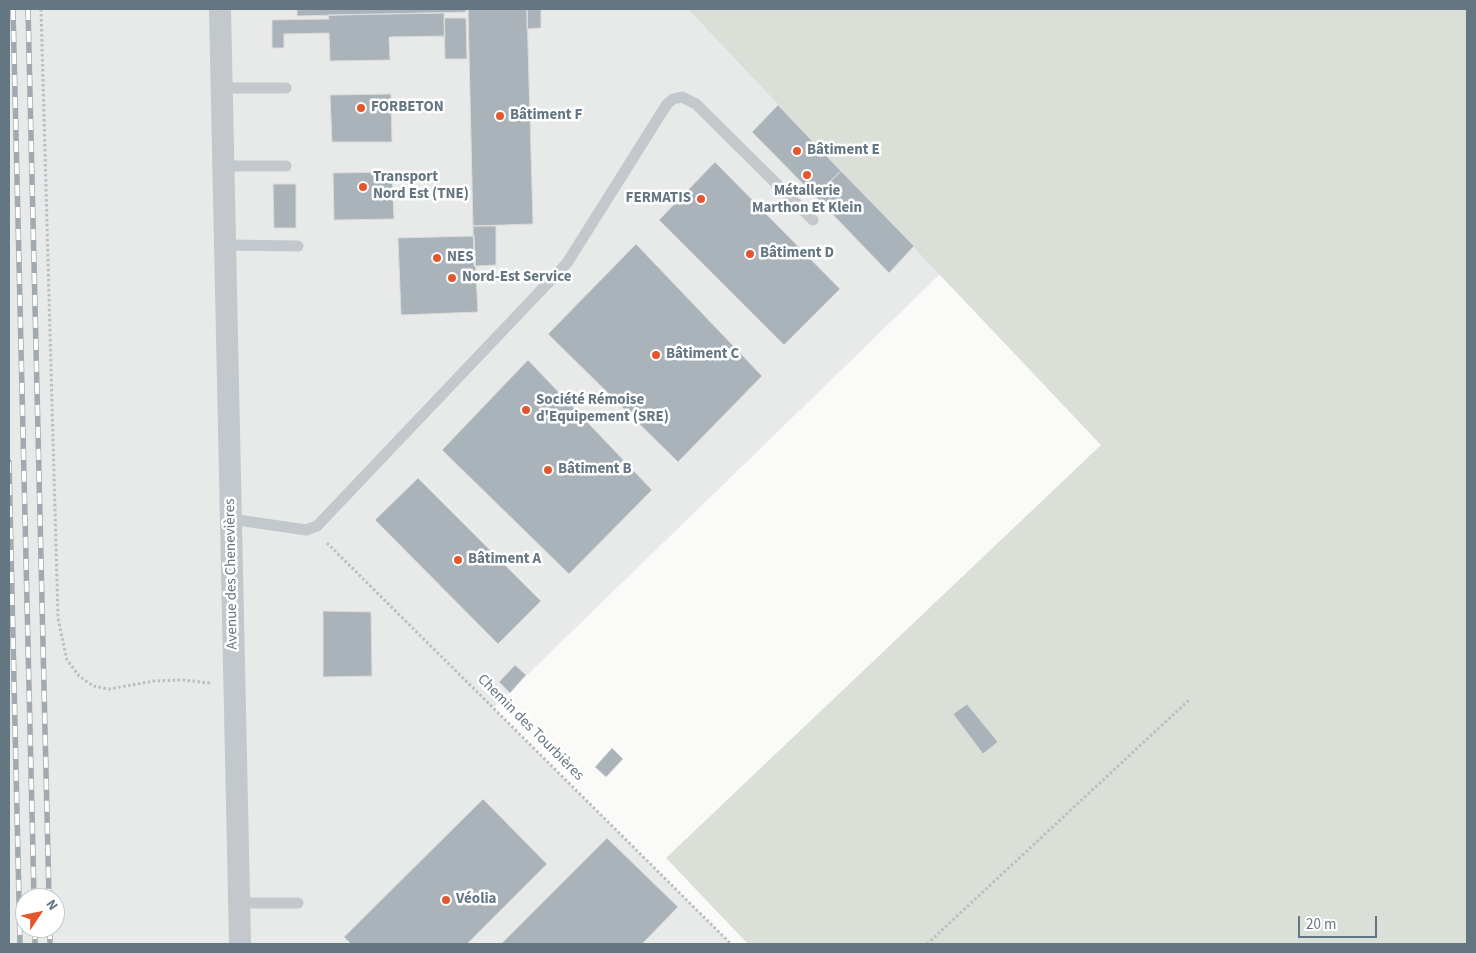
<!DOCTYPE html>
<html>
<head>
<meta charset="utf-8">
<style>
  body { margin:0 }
  #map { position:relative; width:1476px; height:953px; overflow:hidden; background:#fafaf8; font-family:"Source Sans 3",sans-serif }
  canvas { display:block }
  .frame { position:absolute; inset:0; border:10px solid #657683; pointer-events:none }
  .north { position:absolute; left:15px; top:888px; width:50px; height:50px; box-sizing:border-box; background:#fff; border:1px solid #c1c8cd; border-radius:50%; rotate:56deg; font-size:14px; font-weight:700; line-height:20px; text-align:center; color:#657683 }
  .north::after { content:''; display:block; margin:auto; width:18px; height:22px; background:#e4572e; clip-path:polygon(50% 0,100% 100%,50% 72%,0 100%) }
  .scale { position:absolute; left:1298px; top:916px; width:79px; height:22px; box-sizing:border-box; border:2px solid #657683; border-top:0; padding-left:6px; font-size:15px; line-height:18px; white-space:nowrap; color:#657683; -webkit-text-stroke:4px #fff; paint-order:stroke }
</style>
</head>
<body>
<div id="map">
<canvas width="1476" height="953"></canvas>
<div class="frame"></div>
<div class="north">N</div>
<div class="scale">20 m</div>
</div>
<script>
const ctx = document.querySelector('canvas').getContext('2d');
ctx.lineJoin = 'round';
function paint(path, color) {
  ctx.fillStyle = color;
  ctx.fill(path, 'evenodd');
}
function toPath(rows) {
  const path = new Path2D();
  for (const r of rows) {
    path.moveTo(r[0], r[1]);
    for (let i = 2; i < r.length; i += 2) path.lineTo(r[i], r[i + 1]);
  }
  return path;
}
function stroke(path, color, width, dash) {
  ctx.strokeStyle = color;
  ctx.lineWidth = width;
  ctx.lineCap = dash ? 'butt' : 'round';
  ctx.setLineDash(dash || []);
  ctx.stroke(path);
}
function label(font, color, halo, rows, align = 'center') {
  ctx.font = font + ' "Source Sans 3",sans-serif';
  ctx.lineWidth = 5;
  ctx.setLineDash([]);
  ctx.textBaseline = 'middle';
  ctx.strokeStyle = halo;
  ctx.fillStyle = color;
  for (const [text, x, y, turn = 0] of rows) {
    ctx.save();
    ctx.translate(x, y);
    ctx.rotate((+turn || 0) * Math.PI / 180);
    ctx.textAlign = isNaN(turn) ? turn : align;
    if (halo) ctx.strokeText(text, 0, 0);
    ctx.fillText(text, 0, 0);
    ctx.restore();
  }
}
paint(toPath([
  [9,9,704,9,970,245,493,708,731,944,9,944],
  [25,898,55,898,55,928,25,928]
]), '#e8e9e9');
paint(toPath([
  [688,9,1467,9,1467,944,748,944,666,858,1101,445]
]), '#dadfd7');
const building = toPath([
  [297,9,466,9,466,12,297,16,297,9],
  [468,9,527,9,533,224,473,226,468,9],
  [527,9,541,9,541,28,527,29,527,9],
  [444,13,445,36,389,37,390,60,330,61,329,33,284,34,284,48,272,48,272,20,329,19,328,15,444,13],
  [444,18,466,18,467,59,445,59,444,18],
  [391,94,392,142,332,142,330,95,391,94],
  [778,105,841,171,815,196,752,132,778,105],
  [715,162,840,289,784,345,659,220,715,162],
  [841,171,914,246,889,273,815,196,841,171],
  [392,172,394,219,334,220,333,173,392,172],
  [273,184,296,184,296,228,274,228,273,184],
  [473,226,496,226,496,265,474,266,473,226],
  [474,236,478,312,401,315,398,238,474,236],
  [636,244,762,376,678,462,548,334,636,244],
  [528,360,652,490,569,574,442,450,528,360],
  [418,478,541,601,498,644,375,520,418,478],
  [323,611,371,612,372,676,323,677,323,611],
  [515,665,526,675,510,693,499,682,515,665],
  [967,704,998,742,983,754,953,714,967,704],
  [612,748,623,759,606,777,595,767,612,748],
  [483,799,547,864,467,944,351,944,344,937,483,799],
  [607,838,678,907,642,944,501,944,607,838]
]);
paint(building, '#aab3b9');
stroke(building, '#dcdcda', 1);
stroke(toPath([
  [41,9,58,618,63,642,67,660,79,676,93,686,109,689,154,681,183,680,210,683],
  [327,543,731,944],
  [927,944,1190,699]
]), '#bbbfc2', 3, [2.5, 2.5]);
stroke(toPath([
  [221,88,286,88],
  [223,166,286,166],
  [225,245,298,246],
  [231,519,306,530,317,526,567,263,667,104,673,99,682,97,696,104,813,220],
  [239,903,298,903]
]), '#c3c8cc', 11);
stroke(toPath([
  [220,9,240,944]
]), '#c3c8cc', 22);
const rail = toPath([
  [13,9,34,898],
  [28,9,49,898],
  [9,462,20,944],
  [35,928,35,944],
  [50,928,50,944]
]);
stroke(rail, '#a2aab0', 5.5);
stroke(rail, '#fff', 4, [11]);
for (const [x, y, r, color] of [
  [361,108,5,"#e4572e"],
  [500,116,5,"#e4572e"],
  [797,151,5,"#e4572e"],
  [807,175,5,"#e4572e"],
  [363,187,5,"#e4572e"],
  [701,199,5,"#e4572e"],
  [750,254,5,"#e4572e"],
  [437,258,5,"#e4572e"],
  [452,278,5,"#e4572e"],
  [656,355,5,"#e4572e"],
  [526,410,5,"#e4572e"],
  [548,470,5,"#e4572e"],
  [458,560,5,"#e4572e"],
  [446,900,5,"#e4572e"]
]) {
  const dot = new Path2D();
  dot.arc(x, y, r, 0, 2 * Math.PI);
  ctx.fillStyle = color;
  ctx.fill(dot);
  stroke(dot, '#fff', 2);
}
label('bold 15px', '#657683', '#fff', [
  ["FORBETON",371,108],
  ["Bâtiment F",510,116],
  ["Bâtiment E",807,151],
  ["Transport",373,178],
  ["Nord Est (TNE)",373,195],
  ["Métallerie",807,192,"center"],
  ["Marthon Et Klein",807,209,"center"],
  ["FERMATIS",691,199,"right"],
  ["Bâtiment D",760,254],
  ["NES",447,258],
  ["Nord-Est Service",462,278],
  ["Bâtiment C",666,355],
  ["Société Rémoise",536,401],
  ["d'Equipement (SRE)",536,418],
  ["Bâtiment B",558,470],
  ["Bâtiment A",468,560],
  ["Véolia",456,900]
], 'left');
label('15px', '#657683', '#fff', [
  ["Avenue des Chenevières",232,574,-91],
  ["Chemin des Tourbières",530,728,45]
]);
</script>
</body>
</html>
